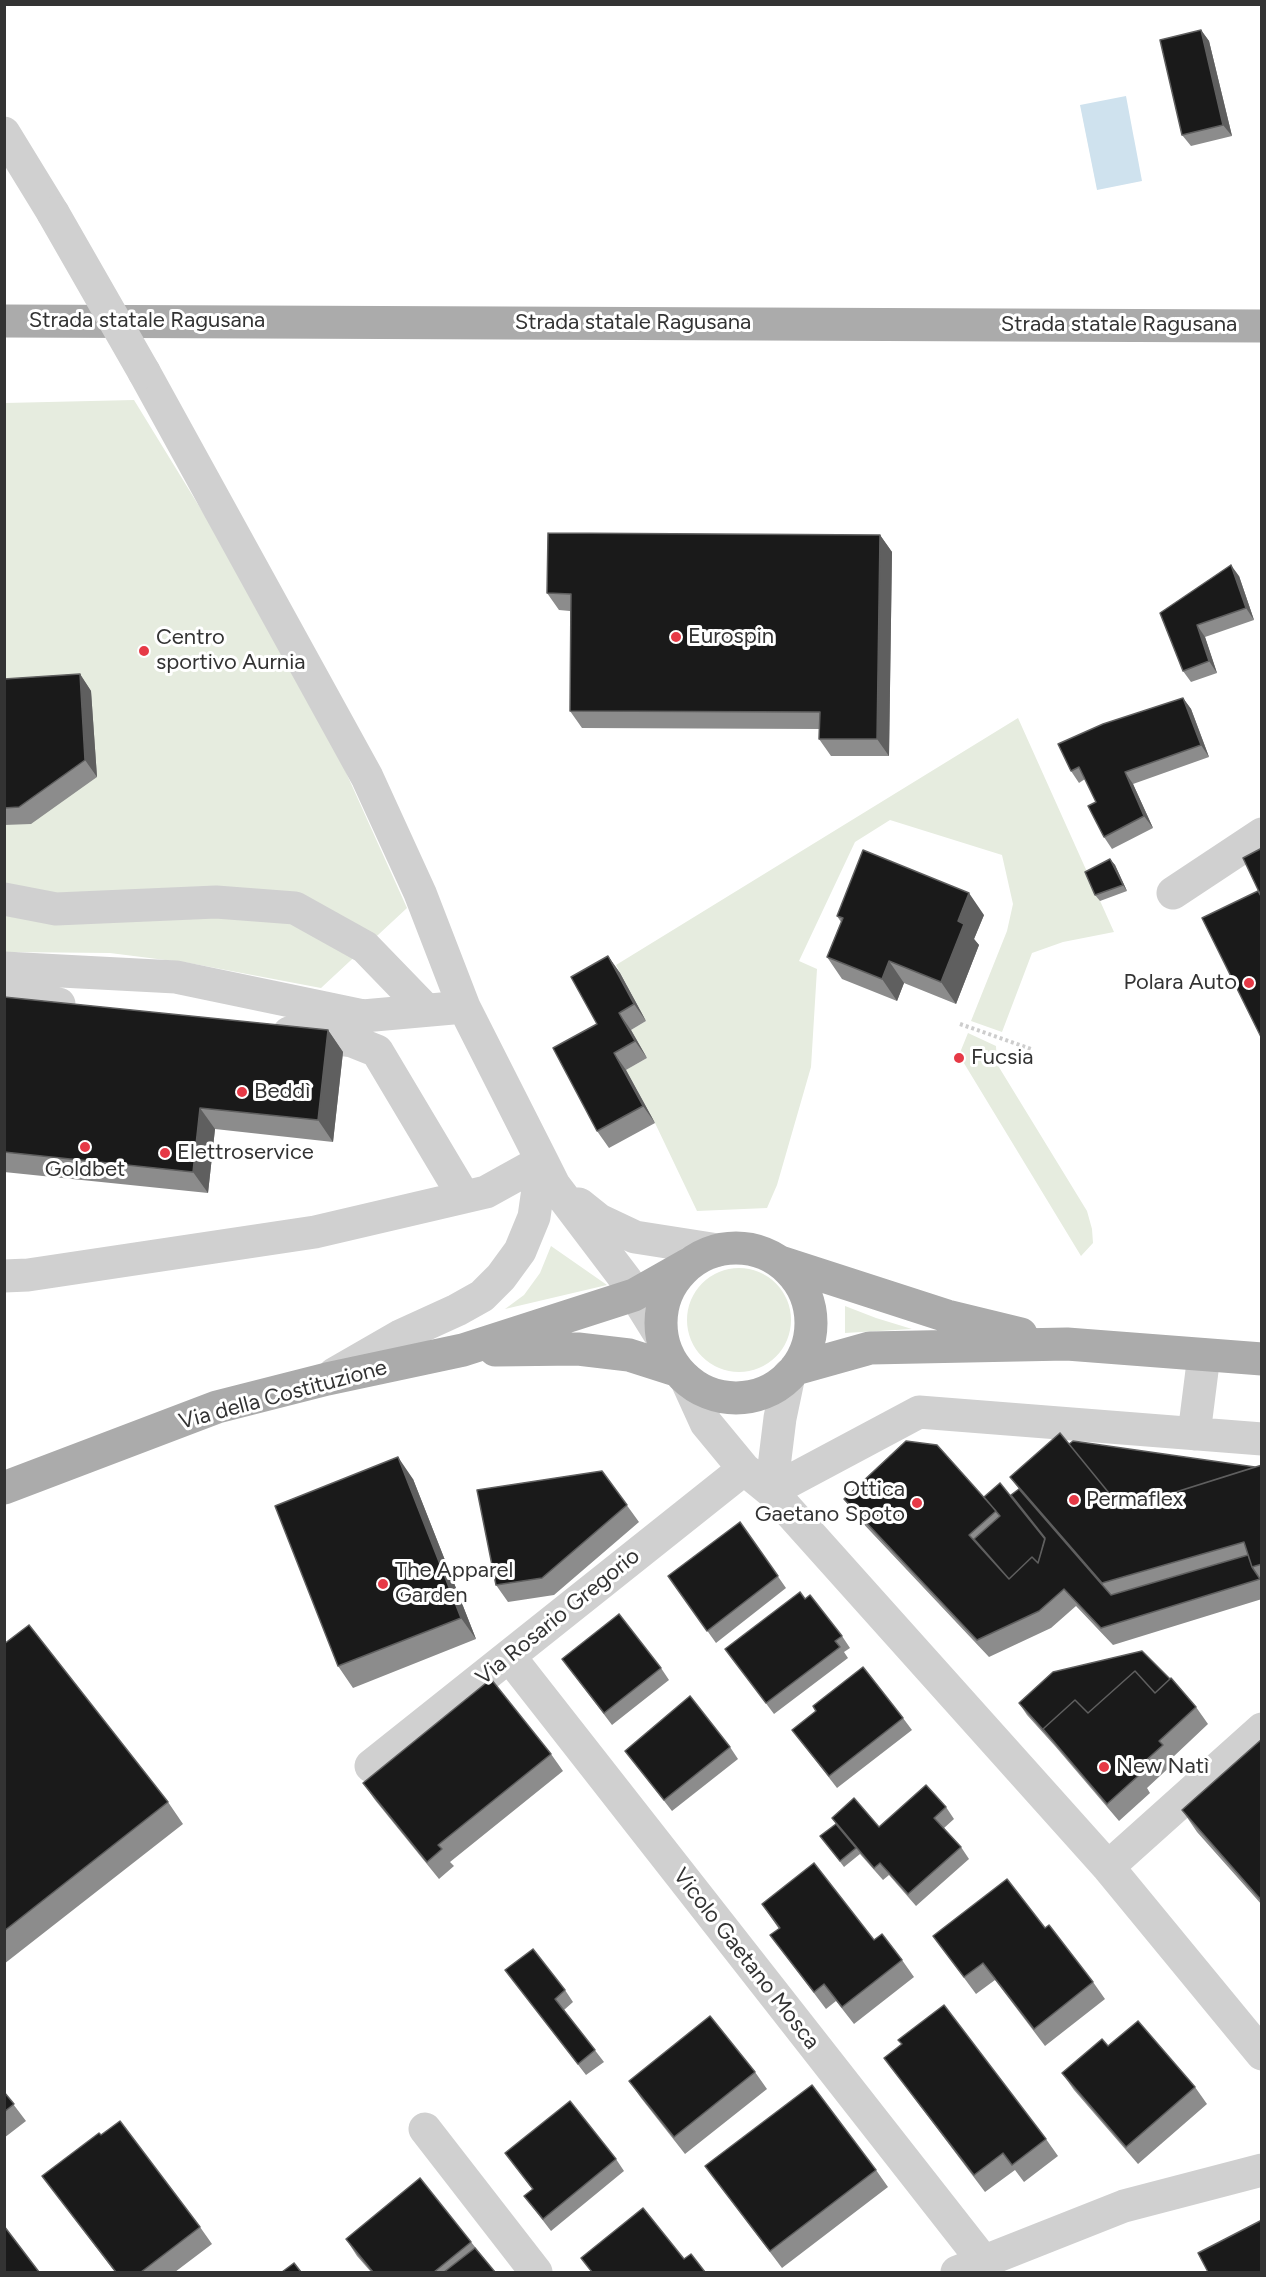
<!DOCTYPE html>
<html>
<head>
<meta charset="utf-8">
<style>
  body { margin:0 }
  #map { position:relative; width:1266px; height:2277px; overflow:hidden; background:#fff; font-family:Figtree,sans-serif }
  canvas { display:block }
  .frame { position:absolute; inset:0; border:6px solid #333; pointer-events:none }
</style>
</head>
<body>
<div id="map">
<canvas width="1266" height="2277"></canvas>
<div class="frame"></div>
</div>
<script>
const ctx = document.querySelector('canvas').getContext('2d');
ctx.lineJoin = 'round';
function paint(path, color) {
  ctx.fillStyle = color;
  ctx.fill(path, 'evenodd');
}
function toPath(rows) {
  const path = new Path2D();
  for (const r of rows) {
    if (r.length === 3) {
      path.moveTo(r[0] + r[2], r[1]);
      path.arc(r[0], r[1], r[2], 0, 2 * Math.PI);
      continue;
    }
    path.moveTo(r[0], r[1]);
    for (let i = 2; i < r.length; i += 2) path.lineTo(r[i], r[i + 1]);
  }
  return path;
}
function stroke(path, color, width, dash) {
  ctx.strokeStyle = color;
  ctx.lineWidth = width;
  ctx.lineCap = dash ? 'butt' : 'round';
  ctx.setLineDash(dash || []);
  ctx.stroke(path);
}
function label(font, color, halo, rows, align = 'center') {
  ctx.font = font + ' Figtree,sans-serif';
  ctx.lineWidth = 6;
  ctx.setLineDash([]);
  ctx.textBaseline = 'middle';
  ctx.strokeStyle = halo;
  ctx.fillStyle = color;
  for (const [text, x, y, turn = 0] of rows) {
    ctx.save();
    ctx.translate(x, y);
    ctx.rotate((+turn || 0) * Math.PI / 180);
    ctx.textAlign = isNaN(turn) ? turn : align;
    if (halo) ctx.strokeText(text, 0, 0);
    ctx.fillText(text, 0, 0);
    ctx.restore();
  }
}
paint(toPath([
  [134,400,240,573,326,728,407,908,321,988,189,963,110,953,5,952,5,403],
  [1018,718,1114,932,1063,942,1032,953,1002,1032,971,1021,1007,931,1013,904,1002,855,890,820,855,842,799,961,817,969,811,1067,777,1185,767,1208,697,1211,655,1123,626,1070,647,1058,631,1030,646,1021,616,965],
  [968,1033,996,1046,997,1064,1087,1211,1092,1229,1093,1243,1081,1256,959,1055],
  [551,1246,607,1285,505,1309,524,1295,540,1273],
  [739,1320,52],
  [845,1306,876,1318,912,1329,845,1333]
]), '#e6ecdf');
paint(toPath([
  [1126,96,1142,181,1097,190,1080,105]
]), '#cfe2ee');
stroke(toPath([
  [960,1024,1031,1049]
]), '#cdcdcd', 4, [3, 3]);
stroke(toPath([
  [4,133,53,213],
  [144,372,367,777,420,893,464,1007,542,1161,554,1185,626,1280,662,1338],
  [1173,893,1262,834],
  [4,899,56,909,216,902,295,908,365,947,426,1010],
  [4,968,176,977,363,1016,464,1007],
  [4,997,59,1004],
  [289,1033,352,1041,377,1051,464,1197],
  [579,1204,599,1220,635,1237,718,1250],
  [4,1276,28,1275,315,1232,486,1192,542,1161],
  [334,1374,400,1336,457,1310,482,1296,501,1277,520,1251,534,1217,542,1161],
  [686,1379,706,1423,744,1469,771,1491,1108,1867,1262,2054],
  [1194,1434,1204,1355],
  [771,1491,919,1412,1262,1439],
  [771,1491,780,1418,789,1375],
  [509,1656,984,2262],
  [371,1766,744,1469],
  [1108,1867,1262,1729],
  [425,2129,536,2272],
  [957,2272,1124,2206,1262,2170]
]), '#d0d0d0', 33);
stroke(toPath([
  [4,321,1262,326],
  [736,1323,75],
  [780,1262,947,1316,1021,1334],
  [495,1350,578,1349,629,1355,676,1370],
  [795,1369,870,1348,1067,1344,1262,1359],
  [4,1488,217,1407,327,1379,463,1350,634,1295,687,1265]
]), '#ababab', 33);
stroke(toPath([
  [53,213,144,372]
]), '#d0d0d0', 33);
paint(toPath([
  [1201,30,1209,41,1232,136,1191,146,1182,135],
  [880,535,892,552,889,756,831,756,819,739,819,729,582,728,570,711,570,611,559,610,547,593],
  [1239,576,1254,620,1205,637,1217,673,1191,682,1183,671,1160,613],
  [80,674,91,691,97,777,31,824,4,825,4,679],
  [1183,698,1191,709,1209,757,1133,784,1153,828,1112,849,1104,837,1096,802,1085,779,1079,783,1071,771],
  [1110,859,1115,865,1127,891,1100,901,1095,895],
  [984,915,974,939,979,945,956,1004,904,983,897,1001,842,979,827,957,841,922,837,916],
  [608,956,620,973,646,1021,631,1030,647,1058,626,1070,655,1123,609,1148,597,1131,597,1024],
  [4,997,328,1030,343,1052,333,1142,215,1129,208,1193,4,1172],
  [1069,1444,1255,1467,1262,1465,1262,1599,1113,1645,1076,1606,1051,1628,989,1657,856,1516,844,1499,984,1497,1023,1511,1011,1495,1019,1489,1010,1477],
  [602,1471,639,1522,554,1595,508,1602,496,1585],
  [413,1479,476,1639,353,1688,338,1666],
  [740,1522,786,1588,716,1643,668,1576],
  [805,1599,842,1636,850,1648,844,1652,848,1658,774,1714,725,1649],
  [4,1644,168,1802,183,1824,4,1964],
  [562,1659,661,1668,669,1680,612,1725],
  [1019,1703,1196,1707,1208,1724,1172,1758,1175,1762,1147,1788,1150,1793,1119,1821,1055,1746,1027,1715],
  [903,1718,912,1730,837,1788,792,1730],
  [1262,1739,1262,1905,1197,1832,1182,1810],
  [730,1747,738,1759,672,1811,625,1751],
  [551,1754,563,1771,450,1862,454,1866,439,1879,375,1800,363,1783],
  [946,1807,954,1819,944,1828,961,1847,969,1859,916,1906,889,1875,883,1880,860,1854,844,1867,825,1842,836,1824,832,1818,879,1827],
  [762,1904,874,1940,902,1960,914,1977,854,2024,836,2001,826,2009,770,1935,779,1929],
  [1045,1928,1093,1982,1105,1999,1045,2046,995,1980,976,1994,933,1936],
  [505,1970,565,1990,573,2002,564,2010,604,2062,586,2075],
  [1108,2046,1195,2087,1207,2104,1138,2164,1074,2090,1062,2073],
  [884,2058,1046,2139,1058,2156,1024,2182,1015,2170,985,2192],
  [755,2072,767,2089,685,2154,641,2098,629,2081],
  [4,2092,26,2121,4,2138],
  [505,2153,616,2159,624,2171,551,2231,524,2196,533,2190],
  [705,2166,876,2170,888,2187,782,2268],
  [42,2176,200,2227,212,2244,175,2272,115,2272],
  [420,2178,495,2272,371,2272,357,2256,346,2239]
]), '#8c8c8c');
paint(toPath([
  [1201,30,1209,41,1232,136,1223,125],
  [880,535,892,552,889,756,877,739],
  [1231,565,1239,576,1254,620,1246,608],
  [1197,625,1205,637,1217,673,1209,661],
  [80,674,91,691,97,777,85,760],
  [1183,698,1191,709,1209,757,1201,745],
  [1125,772,1133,784,1153,828,1144,816],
  [1110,859,1115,865,1127,891,1123,885],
  [969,893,984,915,974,939,979,945,956,1004,941,982,958,921],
  [608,956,620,973,646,1021,634,1004],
  [889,961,904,983,897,1001,882,979],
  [619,1013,631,1030,647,1058,635,1041],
  [328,1030,343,1052,333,1142,318,1120],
  [614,1053,626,1070,655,1123,643,1106],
  [200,1108,215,1129,208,1193,193,1172],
  [398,1457,413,1479,476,1639,461,1618]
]), '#5f5f5f');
const building = toPath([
  [1201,30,1223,125,1182,135,1160,40,1201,30],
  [548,533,880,535,877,739,819,739,820,712,570,711,571,594,547,593,548,533],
  [1231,565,1246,608,1197,625,1209,661,1183,671,1160,613,1231,565],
  [80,674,85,760,19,807,4,808,4,679,80,674],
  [1183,698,1201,745,1125,772,1144,816,1104,837,1088,806,1096,802,1079,767,1071,771,1058,744,1103,724,1183,698],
  [1262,848,1262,898,1243,858,1262,848],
  [863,850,969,893,958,921,964,924,941,982,889,961,882,979,827,957,843,918,837,916,863,850],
  [1110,859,1123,885,1095,895,1085,872,1110,859],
  [1258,891,1262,898,1262,1039,1202,918,1258,891],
  [608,956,634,1004,619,1013,635,1041,614,1053,643,1106,597,1131,553,1048,597,1024,571,977,608,956],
  [4,997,328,1030,318,1120,200,1108,193,1172,4,1152,4,997],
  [1060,1433,1122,1509,1262,1465,1262,1564,1252,1567,1244,1542,1102,1583,1010,1477,1060,1433],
  [906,1441,937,1445,996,1511,969,1535,1009,1579,1032,1557,1038,1563,1045,1538,1011,1495,1019,1489,1111,1595,1248,1555,1252,1567,1260,1579,1101,1628,1064,1589,1039,1611,977,1640,844,1499,906,1441],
  [1073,1441,1255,1467,1122,1509,1069,1444,1073,1441],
  [398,1457,461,1618,338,1666,275,1506,398,1457],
  [602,1471,627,1505,542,1578,496,1585,477,1490,602,1471],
  [1000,1483,1045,1539,1038,1563,1032,1557,1009,1579,974,1539,1000,1516,984,1497,1000,1483],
  [740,1522,778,1576,707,1631,668,1576,740,1522],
  [800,1592,805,1599,810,1595,842,1636,835,1641,840,1647,766,1703,725,1649,800,1592],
  [619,1614,661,1668,604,1713,562,1659,619,1614],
  [29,1625,168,1802,4,1931,4,1644,29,1625],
  [1142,1651,1170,1679,1155,1693,1135,1671,1088,1713,1075,1700,1043,1729,1047,1734,1019,1703,1053,1672,1142,1651],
  [863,1667,903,1718,829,1776,792,1730,816,1711,813,1706,863,1667],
  [1135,1671,1155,1693,1171,1678,1196,1707,1159,1741,1163,1745,1134,1771,1138,1776,1107,1804,1043,1729,1075,1700,1088,1713,1135,1671],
  [491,1679,551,1754,438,1845,442,1849,427,1862,363,1783,491,1679],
  [690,1696,730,1747,664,1800,625,1751,690,1696],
  [1262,1739,1262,1901,1182,1810,1262,1739],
  [926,1785,946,1807,934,1818,961,1847,908,1894,880,1863,874,1868,832,1818,854,1798,879,1827,926,1785],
  [836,1824,856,1848,840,1861,820,1836,836,1824],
  [814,1863,874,1940,882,1934,902,1960,842,2007,824,1984,814,1992,770,1935,780,1928,762,1904,814,1863],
  [1007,1879,1045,1928,1049,1925,1093,1982,1034,2029,983,1963,964,1977,933,1936,1007,1879],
  [533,1949,565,1990,555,1999,595,2050,578,2064,505,1970,533,1949],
  [944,2005,1046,2139,1012,2165,1003,2153,974,2175,884,2058,902,2044,898,2040,944,2005],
  [710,2016,755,2072,674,2137,629,2081,710,2016],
  [1138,2021,1195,2087,1126,2147,1062,2073,1102,2039,1108,2046,1138,2021],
  [812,2085,876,2170,770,2251,705,2166,812,2085],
  [4,2092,14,2104,4,2112,4,2092],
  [570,2101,616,2159,543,2219,524,2196,533,2189,505,2153,570,2101],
  [120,2121,200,2227,141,2272,116,2272,42,2176,99,2133,101,2135,120,2121],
  [420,2178,471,2242,434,2272,373,2272,346,2239,420,2178],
  [643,2208,684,2259,691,2254,705,2272,592,2272,581,2258,643,2208],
  [1262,2220,1262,2272,1208,2272,1198,2253,1262,2220],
  [4,2226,39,2272,4,2272,4,2226],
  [475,2248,495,2272,444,2272,475,2248],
  [294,2263,301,2272,282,2272,294,2263]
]);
paint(building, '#1a1a1a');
stroke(building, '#5f5f5f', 1.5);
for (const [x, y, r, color] of [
  [676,637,6,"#e63946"],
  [144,651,6,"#e63946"],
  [1249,983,6,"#e63946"],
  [959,1058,6,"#e63946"],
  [242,1092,6,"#e63946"],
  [85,1147,6,"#e63946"],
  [165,1153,6,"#e63946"],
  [1074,1500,6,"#e63946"],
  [917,1503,6,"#e63946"],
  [383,1584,6,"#e63946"],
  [1104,1767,6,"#e63946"]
]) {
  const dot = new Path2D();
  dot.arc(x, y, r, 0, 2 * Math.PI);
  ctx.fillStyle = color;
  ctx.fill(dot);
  stroke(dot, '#fff', 2);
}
label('22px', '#333', '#fff', [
  ["Strada statale Ragusana",147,321],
  ["Strada statale Ragusana",633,323],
  ["Strada statale Ragusana",1119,325],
  ["Via della Costituzione",283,1395,-15],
  ["Via Rosario Gregorio",558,1617,-39],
  ["Vicolo Gaetano Mosca",746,1959,52]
]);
label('22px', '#333', '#fff', [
  ["Eurospin",688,637],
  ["Centro",156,638],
  ["sportivo Aurnia",156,663],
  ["Polara Auto",1237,983,"right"],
  ["Fucsia",971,1058],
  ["Beddì",254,1092],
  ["Elettroservice",177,1153],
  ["Goldbet",85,1170,"center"],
  ["Ottica",905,1490,"right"],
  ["Gaetano Spoto",905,1515,"right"],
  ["Permaflex",1086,1500],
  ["The Apparel",395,1571],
  ["Garden",395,1596],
  ["New Natì",1116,1767]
], 'left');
</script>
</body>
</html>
